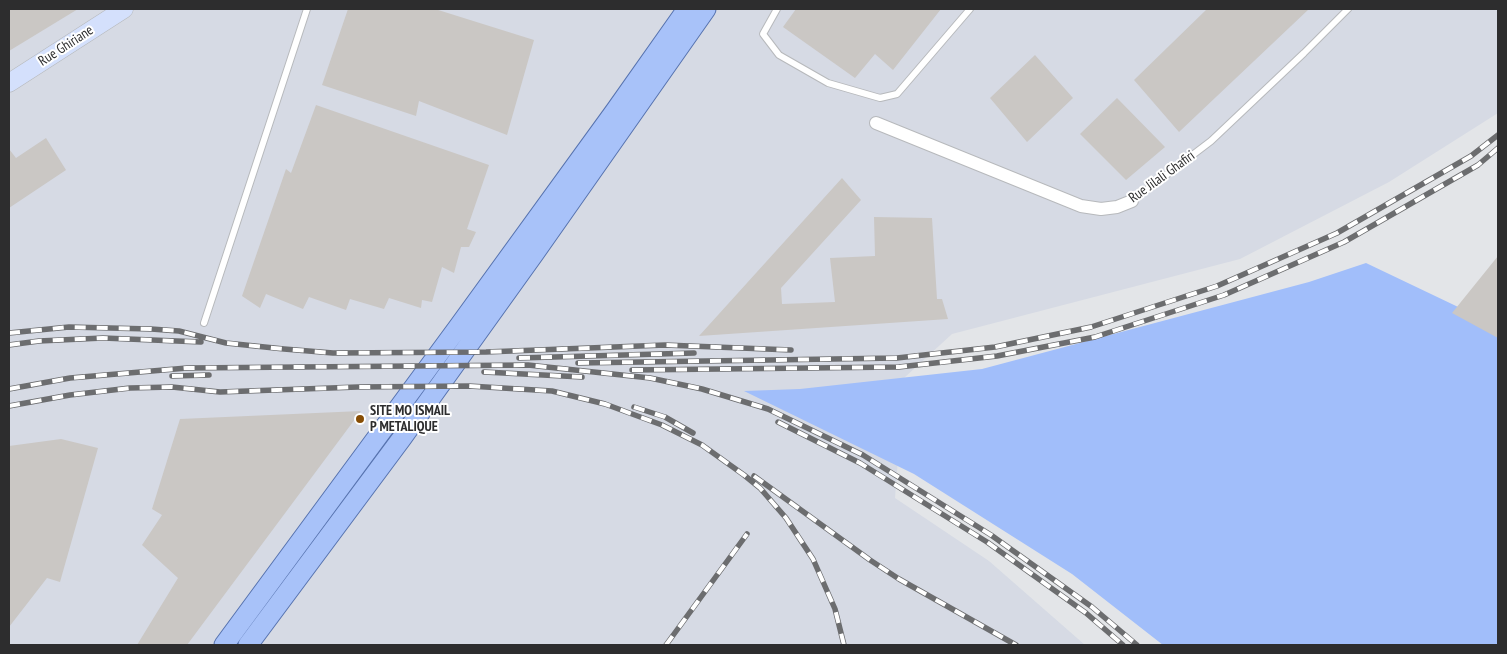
<!DOCTYPE html>
<html>
<head>
<meta charset="utf-8">
<style>
  body { margin:0 }
  #map { position:relative; width:1507px; height:654px; overflow:hidden; background:#e3e5e8; font-family:"PT Sans Narrow",sans-serif }
  canvas { display:block }
  .frame { position:absolute; inset:0; border:10px solid #2d2d2e; pointer-events:none }
</style>
</head>
<body>
<div id="map">
<canvas width="1507" height="654"></canvas>
<div class="frame"></div>
</div>
<script>
const ctx = document.querySelector('canvas').getContext('2d');
ctx.lineJoin = 'round';
function paint(path, color) {
  ctx.fillStyle = color;
  ctx.fill(path, 'evenodd');
}
function toPath(rows) {
  const path = new Path2D();
  for (const r of rows) {
    path.moveTo(r[0], r[1]);
    for (let i = 2; i < r.length; i += 2) path.lineTo(r[i], r[i + 1]);
  }
  return path;
}
function stroke(path, color, width, dash) {
  ctx.strokeStyle = color;
  ctx.lineWidth = width;
  ctx.lineCap = dash ? 'butt' : 'round';
  ctx.setLineDash(dash || []);
  ctx.stroke(path);
}
function label(font, color, halo, rows, align = 'center') {
  ctx.font = font + ' "PT Sans Narrow",sans-serif';
  ctx.lineWidth = 4;
  ctx.setLineDash([]);
  ctx.textBaseline = 'middle';
  ctx.strokeStyle = halo;
  ctx.fillStyle = color;
  for (const [text, x, y, turn = 0] of rows) {
    ctx.save();
    ctx.translate(x, y);
    ctx.rotate((+turn || 0) * Math.PI / 180);
    ctx.textAlign = isNaN(turn) ? turn : align;
    if (halo) ctx.strokeText(text, 0, 0);
    ctx.fillText(text, 0, 0);
    ctx.restore();
  }
}
paint(toPath([
  [9,9,1498,9,1498,113,1389,182,1240,259,952,334,904,378,895,498,989,561,1085,645,9,645]
]), '#d6dae4');
paint(toPath([
  [1366,263,1498,326,1498,645,1163,645,1072,574,914,474,744,391,800,389,982,369,1309,282]
]), '#a1befa');
paint(toPath([
  [9,9,78,9,9,51],
  [348,9,435,9,534,40,507,135,419,101,416,116,322,85],
  [796,9,941,9,893,70,875,54,855,78,783,27],
  [1207,9,1309,9,1179,132,1134,80],
  [1035,55,1073,98,1027,142,990,98],
  [1117,98,1165,147,1126,180,1080,134],
  [316,105,489,165,467,229,476,232,469,247,461,247,454,273,442,267,432,302,422,300,421,308,389,298,384,309,350,299,346,310,309,297,303,309,266,294,260,308,242,296,286,169,291,173],
  [46,138,66,170,9,208,9,149,16,158],
  [842,178,861,200,781,288,782,304,835,302,830,258,875,256,874,217,932,218,937,299,942,299,948,319,699,336],
  [1498,256,1498,338,1452,313],
  [361,411,187,645,137,645,178,578,142,545,162,515,152,509,180,419],
  [61,439,98,448,60,582,47,578,9,627,9,446]
]), '#cac7c4');
const lane = toPath([
  [777,9,763,34,779,55,828,83,880,98,897,94,970,9],
  [1132,201,1211,141,1304,53,1348,9],
  [204,323,307,9]
]);
const street = toPath([
  [876,123,1081,206,1101,209,1117,207,1132,201]
]);
const secondary = toPath([
  [9,83,124,9]
]);
const primary = toPath([
  [224,645,459,326,615,111,687,9],
  [248,645,402,438,534,254,706,9]
]);
stroke(lane, '#b7b9bc', 8);
stroke(street, '#b7b9bc', 14);
stroke(secondary, '#b7b9bc', 19);
stroke(primary, '#5773af', 21);
stroke(lane, '#fff', 6);
stroke(street, '#fff', 12);
stroke(secondary, '#d4e0fc', 18);
stroke(primary, '#a8c2f9', 19);
const rail = toPath([
  [9,333,69,327,151,329,179,331,226,343,284,349,333,353,486,352,665,345,791,350],
  [9,345,39,341,103,338,201,342],
  [519,358,694,353],
  [578,363,897,358,995,347,1091,327,1217,286,1337,233,1471,156,1498,135],
  [632,370,899,367,997,356,1095,337,1224,295,1344,242,1478,165,1498,148],
  [484,372,582,377],
  [172,376,209,375],
  [9,389,70,378,187,368,528,365,650,378,702,389,768,409,863,455,991,535,1092,607,1137,645],
  [9,406,70,395,130,388,172,387,220,392,358,387,469,386,552,391,605,404,662,425,702,445,744,475,760,488,786,518,813,559,835,609,844,645],
  [634,407,665,417,693,433],
  [778,422,860,463,987,542,1086,613,1123,645],
  [754,476,870,560,899,579,1016,645],
  [666,645,747,534]
]);
stroke(rail, '#6c6d6f', 5.5);
stroke(rail, '#fff', 4, [11]);
for (const [x, y, r, color] of [
  [360,419,5,"#874d04"]
]) {
  const dot = new Path2D();
  dot.arc(x, y, r, 0, 2 * Math.PI);
  ctx.fillStyle = color;
  ctx.fill(dot);
  stroke(dot, '#fff', 2);
}
label('14px', '#2d2d2e', '#fff', [
  ["Rue Ghiriane",66,46,-33],
  ["Rue Jilali Ghafiri",1162,177,-36]
]);
label('bold 14px', '#2d2d2e', '#fff', [
  ["SITE MO ISMAIL",370,411],
  ["P METALIQUE",370,427]
], 'left');
</script>
</body>
</html>
